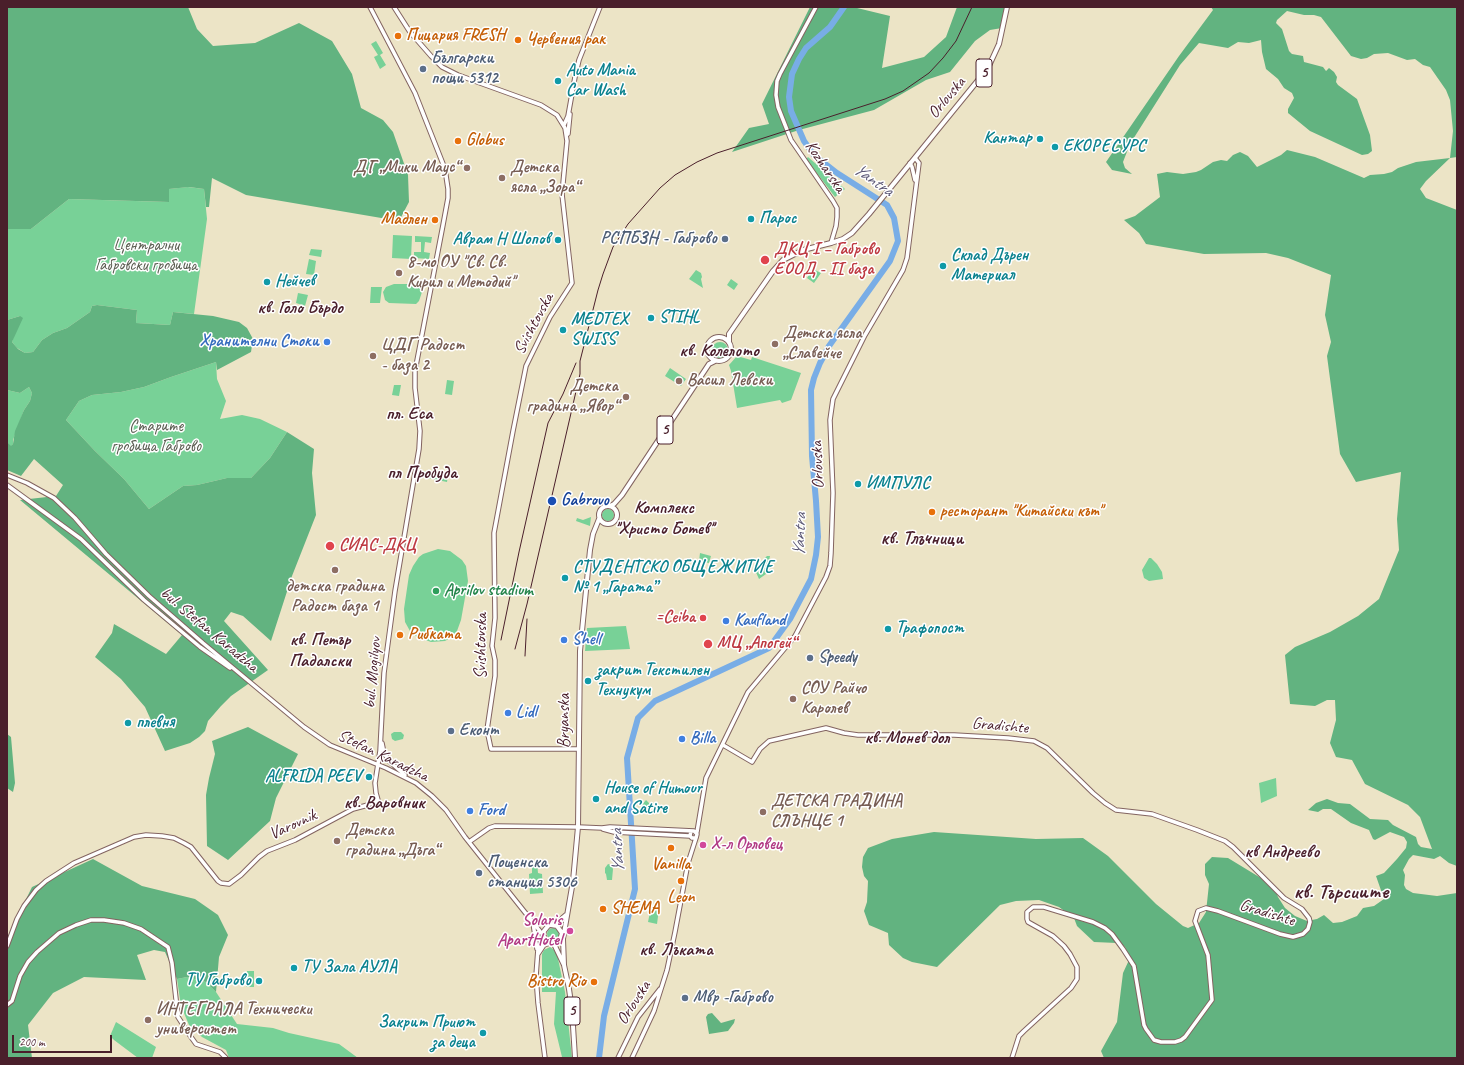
<!DOCTYPE html>
<html>
<head>
<meta charset="utf-8">
<style>
  body { margin:0 }
  #map { position:relative; width:1464px; height:1065px; overflow:hidden; background:#ece4c6; font-family:Caveat,sans-serif }
  canvas { display:block }
  .frame { position:absolute; inset:0; border:8px solid #4a1f2b; pointer-events:none }
  .scale { position:absolute; left:12px; top:1035px; width:100px; height:18px; box-sizing:border-box; border:2px solid #4a1f2b; border-top:0; padding-left:5px; font-size:12px; line-height:14px; white-space:nowrap; color:#4a1f2b; -webkit-text-stroke:3px #fff; paint-order:stroke }
</style>
</head>
<body>
<div id="map">
<canvas width="1464" height="1065"></canvas>
<div class="frame"></div>
<div class="scale">200 m</div>
</div>
<script>
const ctx = document.querySelector('canvas').getContext('2d');
ctx.lineJoin = 'round';
function paint(path, color) {
  ctx.fillStyle = color;
  ctx.fill(path, 'evenodd');
}
function toPath(rows) {
  const path = new Path2D();
  for (const r of rows) {
    if (r.length === 3) {
      path.moveTo(r[0] + r[2], r[1]);
      path.arc(r[0], r[1], r[2], 0, 2 * Math.PI);
      continue;
    }
    path.moveTo(r[0], r[1]);
    for (let i = 2; i < r.length; i += 2) path.lineTo(r[i], r[i + 1]);
  }
  return path;
}
function stroke(path, color, width, dash) {
  ctx.strokeStyle = color;
  ctx.lineWidth = width;
  ctx.lineCap = dash ? 'butt' : 'round';
  ctx.setLineDash(dash || []);
  ctx.stroke(path);
}
function label(font, color, halo, rows, align = 'center') {
  ctx.font = font + ' Caveat,sans-serif';
  ctx.lineWidth = 3;
  ctx.setLineDash([]);
  ctx.textBaseline = 'middle';
  ctx.strokeStyle = halo;
  ctx.fillStyle = color;
  for (const [text, x, y, turn = 0] of rows) {
    ctx.save();
    ctx.translate(x, y);
    ctx.rotate((+turn || 0) * Math.PI / 180);
    ctx.textAlign = isNaN(turn) ? turn : align;
    if (halo) ctx.strokeText(text, 0, 0);
    ctx.fillText(text, 0, 0);
    ctx.restore();
  }
}
paint(toPath([
  [376,41,383,53,380,55,386,65,380,69,374,57,378,55,371,44],
  [808,157,845,189,835,197,806,159],
  [188,187,204,189,207,219,194,314,173,312,170,325,136,323,137,310,97,305,92,306,90,312,67,328,53,333,42,340,33,352,25,353,17,348,12,342,20,316,7,320,7,229,31,229,69,199,168,202,169,189],
  [393,235,412,236,411,259,392,258],
  [415,236,432,237,431,243,425,242,424,252,430,253,429,259,414,258,414,252,421,252,421,242,415,242],
  [311,249,322,250,321,257,309,255],
  [309,259,316,261,314,275,306,274],
  [813,269,821,273,814,283,807,278],
  [696,270,701,273,702,277,701,279,703,288,689,279],
  [731,279,738,284,734,290,727,285],
  [394,284,413,284,420,287,422,292,419,301,416,304,389,303,385,300,383,292,386,287],
  [371,287,382,287,380,303,370,303],
  [298,293,308,295,305,306,296,303],
  [720,350,8],
  [737,356,751,360,752,357,801,373,791,400,782,403,780,400,737,408,731,371,729,365],
  [216,362,217,379,226,401,220,419,242,415,260,419,287,432,270,458,251,478,227,478,197,485,183,486,149,509,124,479,95,451,66,420,79,401,92,395,121,392,144,387,171,377],
  [670,368,686,379,681,386,665,376],
  [447,380,454,381,452,395,445,394],
  [394,385,401,385,399,396,392,395],
  [29,387,32,393,30,401,24,410,13,440,13,444,11,447,7,442,7,390,20,393],
  [424,471,448,475,447,482,423,477],
  [608,515,6],
  [591,517,590,526,576,521,577,518,583,520],
  [438,549,450,551,462,560,466,566,468,581,461,620,457,631,452,637,445,641,431,642,417,637,410,631,405,622,404,609,409,575,413,566,419,557,423,554],
  [700,553,711,556,709,563,699,561],
  [767,556,770,556,766,574,759,579,754,568],
  [1149,558,1151,558,1157,564,1162,572,1163,579,1149,581,1144,578,1142,570],
  [626,626,630,649,585,651,587,628],
  [394,732,401,732,404,735,403,739,395,741,392,739,391,734],
  [1276,778,1277,796,1261,803,1259,783],
  [646,800,652,806,647,812,642,805],
  [532,863,537,863,538,873,542,874,543,893,530,894,529,874,532,873],
  [608,864,611,865,613,869,612,880,607,880,606,874,605,873,605,868],
  [651,907,659,909,657,924,648,922],
  [553,934,6],
  [550,947,553,949,557,954,565,992,572,1058,562,1057,554,1024,556,992,542,992,542,954,544,950],
  [247,971,254,971,254,987,246,987],
  [187,977,206,982,216,992,237,1024,273,1028,289,1033,339,1044,358,1058,229,1058,226,1050,202,1037,189,1025,181,1006,177,979],
  [116,1022,156,1047,152,1058,138,1058,114,1040,110,1036]
]), '#78d197');
paint(toPath([
  [7,7,188,7,197,29,213,46,255,43,299,23,332,41,352,74,361,108,383,120,393,132,408,175,409,202,399,221,246,195,212,178,209,207,206,207,204,189,189,187,169,189,169,202,69,199,31,229,7,229],
  [810,7,853,7,890,16,882,68,924,57,946,37,957,7,1006,7,1002,28,990,30,975,41,950,72,926,80,874,110,799,130,732,152,749,128,769,124,762,104],
  [1211,7,1457,7,1457,157,1450,158,1426,181,1420,189,1426,198,1457,210,1457,866,1449,863,1440,856,1434,859,1413,855,1409,859,1403,870,1405,875,1404,885,1406,889,1413,893,1437,896,1457,893,1457,1058,1104,1058,1101,1051,1117,1022,1123,973,1129,960,1125,947,1117,943,1094,942,1077,926,1074,918,1059,907,1039,900,1016,901,1000,905,937,967,912,962,903,958,889,945,888,933,869,925,864,911,867,902,868,881,864,876,862,867,863,857,868,848,892,839,934,832,1036,839,1083,838,1108,856,1156,904,1183,926,1188,928,1199,923,1206,912,1209,884,1205,875,1205,864,1212,857,1228,858,1274,886,1278,897,1285,908,1295,916,1307,921,1317,919,1324,915,1333,923,1342,922,1357,916,1363,908,1374,906,1384,899,1376,876,1384,873,1397,859,1406,848,1407,842,1404,837,1390,832,1375,840,1373,839,1369,830,1351,823,1331,809,1323,809,1318,812,1308,810,1316,803,1327,799,1338,803,1350,804,1370,819,1388,820,1393,825,1416,837,1418,844,1421,847,1432,849,1420,817,1408,805,1365,784,1352,760,1336,757,1330,743,1336,720,1335,700,1327,700,1315,706,1290,704,1285,655,1295,647,1330,632,1358,616,1379,599,1399,550,1397,519,1401,472,1356,482,1340,454,1327,356,1331,342,1325,315,1331,275,1288,258,1266,253,1204,254,1146,244,1139,233,1124,220,1135,216,1160,197,1157,174,1167,172,1183,174,1196,172,1201,170,1213,162,1221,160,1227,161,1233,155,1240,152,1248,156,1257,167,1281,155,1287,150,1315,157,1364,178,1370,175,1384,174,1392,172,1398,168,1416,162,1450,158,1453,131,1450,100,1446,90,1430,67,1423,65,1415,59,1407,60,1388,53,1374,54,1367,58,1361,59,1351,56,1321,17,1314,15,1304,15,1287,11,1277,20,1276,23,1282,29,1289,51,1292,54,1303,56,1304,62,1323,67,1326,71,1329,68,1334,72,1337,77,1336,82,1338,85,1357,99,1370,135,1372,151,1368,154,1362,155,1310,131,1288,113,1288,109,1294,98,1292,93,1284,88,1278,79,1266,69,1262,52,1261,40,1249,43,1238,42,1228,48,1199,43,1180,65,1130,144,1123,162,1125,168,1132,174,1112,170,1106,162,1179,56,1213,10],
  [97,305,137,310,136,323,170,325,173,312,213,316,239,322,247,328,253,339,251,352,217,370,216,362,171,377,144,387,121,392,92,395,79,401,66,420,95,451,124,479,149,509,183,486,197,485,227,478,251,478,270,458,287,432,314,449,312,473,316,515,292,576,271,641,243,616,231,612,224,621,268,670,231,696,221,706,208,721,205,731,199,737,190,743,165,751,145,707,121,679,95,657,112,633,114,624,166,654,182,635,20,500,56,496,63,485,34,459,21,476,7,470,7,442,11,446,13,444,15,431,24,410,30,401,32,393,29,387,20,393,7,390,7,320,20,316,23,318,12,342,18,349,25,353,33,352,42,340,53,333,67,328,90,312,92,306],
  [248,727,298,754,276,798,270,821,228,860,207,846,206,795,209,778,215,754,212,741],
  [7,734,11,737,15,783,13,792,7,788],
  [93,859,142,886,195,899,218,915,228,935,219,957,216,992,206,982,187,977,177,979,165,952,154,950,137,955,146,980,84,977,53,993,28,1025,32,1058,7,1058,7,938,32,887],
  [712,1013,721,1023,735,1019,734,1023,728,1031,709,1034,706,1017,708,1014]
]), '#62b380');
stroke(toPath([
  [599,1058,604,1016,635,889,627,758,638,718,655,701,769,648,790,619,811,579,816,555,818,537,816,501,812,456,811,390,814,378,820,363,829,346,890,261,898,241,894,218,887,205,837,173,814,155,804,141,791,111,789,97,792,74,799,59,806,48,830,27,844,7]
]), '#78ade6', 6);
const secondary = toPath([
  [394,7,410,32,431,56,442,67,458,75,541,105,557,115,565,128,567,141,562,194,572,283,550,317,526,366,513,431,494,533,495,618,492,646,495,660,495,676,487,730,491,749,578,749],
  [816,7,780,74,777,81,776,95,778,107,791,140,833,201,837,208,837,217,836,226,831,243],
  [564,125,568,116,575,77,579,60,600,7],
  [568,134,570,114],
  [910,163,912,167,915,180],
  [7,475,27,483,54,498,75,518,106,554,149,596,203,643,304,727,330,745,386,768,416,783,432,796,446,810,465,837,543,935],
  [7,485,81,539,144,600,200,647,230,668],
  [382,743,384,753,390,762,405,775],
  [723,745,752,762,760,749,769,741,826,728,844,733,858,735,954,735,1008,738,1034,741,1047,748,1093,793,1105,803,1116,810,1152,814,1197,830,1225,841,1233,847,1284,898,1302,909,1309,918,1310,922,1308,929,1303,934,1293,937,1280,934,1218,911,1206,908,1198,911,1195,921,1208,955,1212,1000,1185,1037,1181,1040,1175,1042,1161,1042,1154,1040,1146,1029,1144,1025,1134,966,1123,949,1112,934,1105,928,1093,922,1044,907,1033,907,1027,912,1027,919,1028,922,1053,936,1064,946,1070,954,1077,967,1077,979,1071,988,1024,1031,1019,1036,1012,1058],
  [603,829,614,832,690,836],
  [697,832,706,778,748,692,795,636,826,577,830,566,831,553,833,493,830,420,833,399,865,335,903,270,907,258,919,163,915,158],
  [469,842,489,828,495,826,578,827,602,828,610,827,694,831,697,834,696,838,692,838,690,836,691,831],
  [533,923,537,949],
  [544,938,538,949,536,976,538,1003,545,1058],
  [7,946,17,919,24,906,36,890,46,881,74,863,134,837,146,835,162,836,174,838,184,843,191,847,218,881,221,883,229,884,241,875,259,857,267,851,295,840,353,809,368,805,378,800,376,793,375,783,380,751,384,673,388,643,395,591,419,449,420,431,415,388,415,371,443,225,448,198,448,189,445,169,415,93,370,7],
  [538,954,544,945,550,943],
  [7,1005,12,1001,20,976,28,962,37,952,59,933,76,925,91,920,104,920,124,923,141,929,168,947,172,963,178,1017,191,1037,196,1044,220,1052,226,1058],
  [618,1058,638,1017,660,989],
  [632,1058,654,1011,667,970,675,932,688,863,696,838]
]);
const primary = toPath([
  [719,349,12],
  [729,342,729,334,773,271,783,260,803,250,831,243,843,239,852,233,869,214,988,68,999,44,1007,7],
  [608,515,9],
  [610,506,614,504,622,495,709,364,715,361],
  [551,925,557,926,562,933,560,940,554,944,550,943,546,940,543,935,544,931,548,926,558,922,566,915],
  [554,944,564,965,569,989,572,1010,575,1058],
  [564,965,563,939,573,881,578,827,580,651,590,550,593,534,599,519]
]);
stroke(secondary, '#836461', 5.5);
stroke(primary, '#836461', 6);
stroke(secondary, '#fff', 3.5);
stroke(primary, '#fff', 4);
stroke(toPath([
  [501,640,519,552,548,423,563,394,576,363],
  [515,649,527,604,580,374,580,361,598,290,603,274,613,247,628,224,660,188,675,175,697,162,717,153,885,99,903,91,929,73,943,58,956,41,972,7],
  [525,656,527,619]
]), '#4a1f2b', 1);
for (const [x, y, r, color] of [
  [398,36,4,"#e8710a"],
  [518,40,4,"#e8710a"],
  [423,69,4,"#5c6f8a"],
  [558,81,4,"#0f9aa8"],
  [1040,139,4,"#0f9aa8"],
  [458,141,4,"#e8710a"],
  [1055,147,4,"#0f9aa8"],
  [467,168,4,"#8d6e63"],
  [502,178,4,"#8d6e63"],
  [751,219,4,"#0f9aa8"],
  [435,220,4,"#e8710a"],
  [725,239,4,"#5c6f8a"],
  [558,240,4,"#0f9aa8"],
  [765,260,5,"#e0444e"],
  [943,266,4,"#0f9aa8"],
  [399,273,4,"#8d6e63"],
  [267,282,4,"#0f9aa8"],
  [651,318,4,"#0f9aa8"],
  [563,330,4,"#0f9aa8"],
  [327,342,4,"#3f7fe0"],
  [775,344,4,"#8d6e63"],
  [373,356,4,"#8d6e63"],
  [679,381,4,"#8d6e63"],
  [626,397,4,"#8d6e63"],
  [858,484,4,"#0f9aa8"],
  [552,501,5,"#1a4fb4"],
  [932,512,4,"#e8710a"],
  [330,546,5,"#e0444e"],
  [335,570,4,"#8d6e63"],
  [565,578,4,"#0f9aa8"],
  [436,591,4,"#2e9e5b"],
  [703,618,4,"#e0444e"],
  [726,621,4,"#3f7fe0"],
  [888,629,4,"#0f9aa8"],
  [400,635,4,"#e8710a"],
  [564,640,4,"#3f7fe0"],
  [708,644,5,"#e0444e"],
  [810,658,4,"#5c6f8a"],
  [588,681,4,"#0f9aa8"],
  [793,699,4,"#8d6e63"],
  [508,713,4,"#3f7fe0"],
  [128,723,4,"#0f9aa8"],
  [451,731,4,"#5c6f8a"],
  [682,739,4,"#3f7fe0"],
  [369,777,4,"#0f9aa8"],
  [596,799,4,"#0f9aa8"],
  [470,811,4,"#3f7fe0"],
  [763,812,4,"#8d6e63"],
  [337,841,4,"#8d6e63"],
  [703,845,4,"#d1479c"],
  [671,848,4,"#e8710a"],
  [479,873,4,"#5c6f8a"],
  [681,881,4,"#e8710a"],
  [603,909,4,"#e8710a"],
  [570,931,4,"#d1479c"],
  [294,968,4,"#0f9aa8"],
  [259,981,4,"#0f9aa8"],
  [594,982,4,"#e8710a"],
  [685,998,4,"#5c6f8a"],
  [148,1020,4,"#8d6e63"],
  [483,1033,4,"#0f9aa8"]
]) {
  const dot = new Path2D();
  dot.arc(x, y, r, 0, 2 * Math.PI);
  ctx.fillStyle = color;
  ctx.fill(dot);
  stroke(dot, '#fff', 1.5);
}
for (const [x, y, w] of [
  [984,73,16],
  [665,430,16],
  [572,1011,16]
]) {
  const box = new Path2D();
  box.roundRect(x - w / 2, y - 14, w, 28, 3);
  ctx.fillStyle = '#fff';
  ctx.fill(box);
  stroke(box, '#4a1f2b', 1);
}
label('bold 16px', '#4a1f2b', null, [
  ["5",984,73],
  ["5",665,430],
  ["5",572,1011]
]);
label('bold 17px', '#c56008', '#fff', [
  ["Пицария FRESH",406,36],
  ["Червения рак",526,40],
  ["Globus",466,141],
  ["Мадлен",427,220,"right"],
  ["ресторант \"Китайски кът\"",940,512],
  ["Рибката",408,635],
  ["Vanilla",671,865,"center"],
  ["Leon",681,898,"center"],
  ["SHEMA",611,909],
  ["Bistro Rio",586,982,"right"]
], 'left');
label('bold 17px', '#4e5e75', '#fff', [
  ["Български",431,59],
  ["пощи 5312",431,79],
  ["РСПБЗН - Габрово",717,239,"right"],
  ["Speedy",818,658],
  ["Еконт",459,731],
  ["Пощенска",487,863],
  ["станция 5306",487,883],
  ["Мвр -Габрово",693,998]
], 'left');
label('bold 17px', '#0d838f', '#fff', [
  ["Auto Mania",566,71],
  ["Car Wash",566,91],
  ["Кантар",1032,139,"right"],
  ["ЕКОРЕСУРС",1063,147],
  ["Парос",759,219],
  ["Аврам Н Шопов",550,240,"right"],
  ["Склад Дърен",951,256],
  ["Материал",951,276],
  ["Нейчев",275,282],
  ["STIHL",659,318],
  ["MEDTEX",571,320],
  ["SWISS",571,340],
  ["ИМПУЛС",866,484],
  ["СТУДЕНТСКО ОБЩЕЖИТИЕ",573,568],
  ["№ 1 „Гарата”",573,588],
  ["Трафопост",896,629],
  ["закрит Текстилен",596,671],
  ["Технукум",596,691],
  ["плевня",136,723],
  ["ALFRIDA PEEV",361,777,"right"],
  ["House of Humour",604,789],
  ["and Satire",604,809],
  ["ТУ Зала АУЛА",302,968],
  ["ТУ Габрово",251,981,"right"],
  ["Закрит Приют",475,1023,"right"],
  ["за деца",475,1043,"right"]
], 'left');
label('17px', '#4a1f2b', '#fff', [
  ["Orlovska",947,98,-50],
  ["Kozharska",825,167,56],
  ["Svishtovska",534,324,-62],
  ["Orlovska",818,465,-92],
  ["bul. Stefan Karadzha",209,630,40],
  ["Svishtovska",482,646,-90],
  ["bul. Mogilyov",373,673,-85],
  ["Bryanska",565,721,-90],
  ["Gradishte",1000,726,5],
  ["Stefan Karadzha",383,756,26],
  ["Varovnik",293,825,-25],
  ["Gradishte",1267,913,17],
  ["Orlovska",634,1003,-57]
]);
label('bold 17px', '#785e54', '#fff', [
  ["ДГ „Мики Маус“",459,168,"right"],
  ["Детска",510,168],
  ["ясла „Зора“",510,188],
  ["8-мо ОУ \"Св. Св.",407,263],
  ["Кирил и Методий\"",407,283],
  ["Детска ясла",783,334],
  ["„Славейче",783,354],
  ["ЦДГ Радост",381,346],
  ["- база 2",381,366],
  ["Васил Левски",687,381],
  ["Детска",618,387,"right"],
  ["градина „Явор“",618,407,"right"],
  ["детска градина",335,587,"center"],
  ["Радост база 1",335,607,"center"],
  ["СОУ Райчо",801,689],
  ["Каролев",801,709],
  ["ДЕТСКА ГРАДИНА",771,802],
  ["СЛЪНЦЕ 1",771,822],
  ["Детска",345,831],
  ["градина „Дъга“",345,851],
  ["ИНТЕГРАЛА Технически",156,1010],
  ["университет",156,1030]
], 'left');
label('17px', '#5a5d51', '#fff', [
  ["Централни",146,246],
  ["Габровски гробища",146,266],
  ["Старите",156,427],
  ["гробища Габрово",156,447]
]);
label('bold 17px', '#be3a42', '#fff', [
  ["ДКЦ І – Габрово",774,250],
  ["ЕООД - II база",774,270],
  ["СИАС-ДКЦ",339,546],
  ["=Ceiba",695,618,"right"],
  ["МЦ „Апогей“",717,644]
], 'left');
label('bold 17px', '#366cbe', '#fff', [
  ["Хранителни Стоки",319,342,"right"],
  ["Kaufland",734,621],
  ["Shell",572,640],
  ["Lidl",516,713],
  ["Billa",690,739],
  ["Ford",478,811]
], 'left');
label('bold 17px', '#164399', '#fff', [
  ["Gabrovo",561,501]
], 'left');
label('bold 17px', '#27864d', '#fff', [
  ["Aprilov stadium",444,591]
], 'left');
label('bold 17px', '#b23c85', '#fff', [
  ["Х-л Орловец",711,845],
  ["Solaris",562,921,"right"],
  ["ApartHotel",562,941,"right"]
], 'left');
label('italic 18px', '#5c5876', '#fff', [
  ["Yantra",873,180,35],
  ["Yantra",800,535,-88],
  ["Yantra",618,851,-93]
]);
label('bold 18px', '#4a1f2b', '#fff', [
  ["кв. Голо Бърдо",300,308],
  ["кв. Колелото",719,351],
  ["пл. Еса",409,414],
  ["пл Пробуда",422,473],
  ["Комплекс",664,508],
  ["''Христо Ботев''",664,529],
  ["кв. Петър",320,640],
  ["Падалски",320,661],
  ["кв. Монев дол",907,738],
  ["кв. Варовник",384,803],
  ["кв Андреево",1282,852],
  ["кв. Лъката",676,950]
]);
label('bold 19px', '#4a1f2b', '#fff', [
  ["кв. Тлъчници",922,539]
]);
label('bold 21px', '#4a1f2b', '#fff', [
  ["кв. Търсиите",1341,892]
]);
</script>
</body>
</html>
